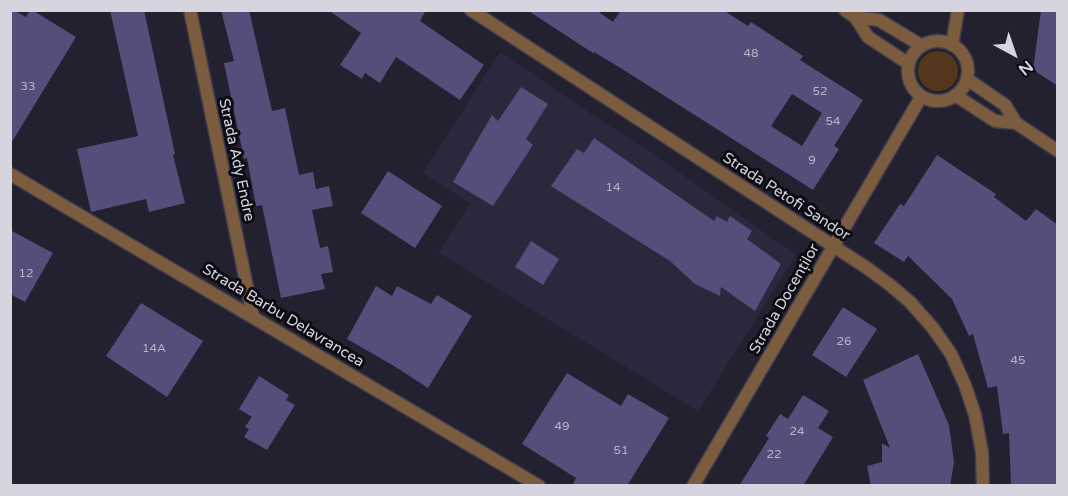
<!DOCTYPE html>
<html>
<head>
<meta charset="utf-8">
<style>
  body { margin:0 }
  #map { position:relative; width:1068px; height:496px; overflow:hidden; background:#232030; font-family:"Varela Round",sans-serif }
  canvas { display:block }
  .frame { position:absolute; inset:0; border:12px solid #d5d4df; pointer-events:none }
  .north { position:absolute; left:984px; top:24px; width:60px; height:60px; -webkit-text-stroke:4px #0d0b12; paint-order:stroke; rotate:140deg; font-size:16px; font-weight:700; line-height:24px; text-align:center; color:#d5d4df }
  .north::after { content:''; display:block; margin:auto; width:21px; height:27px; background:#d5d4df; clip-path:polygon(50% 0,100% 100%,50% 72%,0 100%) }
</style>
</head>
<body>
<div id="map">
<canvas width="1068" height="496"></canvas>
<div class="frame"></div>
<div class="north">N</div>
</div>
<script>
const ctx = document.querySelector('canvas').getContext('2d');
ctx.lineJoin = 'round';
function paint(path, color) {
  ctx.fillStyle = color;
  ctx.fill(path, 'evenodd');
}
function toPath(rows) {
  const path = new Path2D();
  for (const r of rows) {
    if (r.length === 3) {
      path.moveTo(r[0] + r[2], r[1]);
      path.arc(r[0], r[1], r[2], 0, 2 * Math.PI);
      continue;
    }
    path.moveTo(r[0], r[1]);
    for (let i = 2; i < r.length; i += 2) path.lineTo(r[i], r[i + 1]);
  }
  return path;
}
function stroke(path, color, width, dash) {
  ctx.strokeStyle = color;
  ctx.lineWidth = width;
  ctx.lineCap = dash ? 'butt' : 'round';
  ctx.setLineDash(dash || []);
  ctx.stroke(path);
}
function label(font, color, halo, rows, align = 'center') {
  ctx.font = font + ' "Varela Round",sans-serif';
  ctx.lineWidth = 6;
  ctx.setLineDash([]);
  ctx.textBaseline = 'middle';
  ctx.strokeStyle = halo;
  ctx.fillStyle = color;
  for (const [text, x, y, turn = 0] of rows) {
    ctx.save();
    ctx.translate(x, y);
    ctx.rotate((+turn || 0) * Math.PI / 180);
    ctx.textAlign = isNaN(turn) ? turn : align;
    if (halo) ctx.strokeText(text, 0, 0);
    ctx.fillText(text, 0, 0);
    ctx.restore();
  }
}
paint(toPath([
  [500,52,590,113,649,151,796,255,698,411,439,253,470,203,423,173]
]), '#2b273d');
paint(toPath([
  [938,71,20]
]), '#53371c');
paint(toPath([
  [10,10,13,10,26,17,30,10,32,10,76,37,10,145],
  [110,10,144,10,175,154,173,155,185,203,149,212,146,199,91,212,77,149,138,136],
  [221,10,249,10,272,111,285,108,299,175,313,172,316,189,329,186,333,206,312,210,320,248,328,246,333,272,321,274,325,289,281,298,262,205,256,206,247,158,244,159,224,63,234,61],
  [328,10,426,10,420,21,484,65,460,100,396,57,380,83,365,73,362,79,340,65,361,33],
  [527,10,596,10,613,22,621,10,723,10,748,26,751,22,803,56,800,60,863,100,834,146,839,149,813,190,619,67,594,52,593,53],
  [792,94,822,113,802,146,771,126],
  [1041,10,1058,10,1058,86,1033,70],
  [521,87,548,104,526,139,533,145,493,206,453,182,492,115,498,121],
  [594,138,714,221,717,216,727,222,730,216,752,231,747,239,781,264,755,311,721,287,720,296,695,284,670,261,551,186,577,149,584,153],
  [937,155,996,194,994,197,1026,221,1036,209,1058,225,1058,306,1056,305,1058,486,1011,486,1009,433,1003,434,997,386,988,388,973,334,969,336,952,299,908,256,904,262,874,243,900,204,904,206],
  [388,171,442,206,415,248,361,213],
  [10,230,53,253,25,302,10,294],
  [531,241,559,259,543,285,515,267],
  [376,286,392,296,397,286,431,304,437,295,472,316,428,388,394,366,347,339],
  [141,303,203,341,167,397,106,356],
  [843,307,877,329,846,377,812,355],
  [918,354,949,425,954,462,950,486,871,486,867,466,882,462,882,443,890,448,863,380],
  [567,373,621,406,628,394,669,418,627,486,572,486,576,478,522,444],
  [259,376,289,395,286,400,295,405,267,450,244,437,249,429,245,427,252,417,239,409],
  [803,395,829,411,818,428,833,437,803,486,739,486,769,438,766,436,780,414,788,419]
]), '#564d7b');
const minor = toPath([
  [190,10,253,316],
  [471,10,867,268,890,285,910,302,933,328,951,354,965,385,975,415,982,452,983,486],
  [952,45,958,10],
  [10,174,539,486],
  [693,486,921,97]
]);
const tertiary = toPath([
  [845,10,855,17,868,37,909,64],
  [855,17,879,20,922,46],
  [938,71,30],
  [967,79,1005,105,1016,123,1058,151],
  [955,95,995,121,1016,123]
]);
stroke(minor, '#3f3d4c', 15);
stroke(tertiary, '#3f3d4c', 15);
stroke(minor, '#7c5c3e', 12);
stroke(tertiary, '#7c5c3e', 12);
label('12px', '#b5b2c6', null, [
  ["48",751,54],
  ["33",28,87],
  ["52",820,92],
  ["54",833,122],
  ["9",812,161],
  ["14",613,188],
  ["12",26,274],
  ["26",844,342],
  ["14A",154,349],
  ["45",1018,361],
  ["49",562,427],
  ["24",797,432],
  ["51",621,451],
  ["22",774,455]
]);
label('15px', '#d5d4df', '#0d0b12', [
  ["Strada Ady Endre",236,160,78],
  ["Strada Petofi Sandor",786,197,33],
  ["Strada Docenților",785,299,-60],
  ["Strada Barbu Delavrancea",283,316,31]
]);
</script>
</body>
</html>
